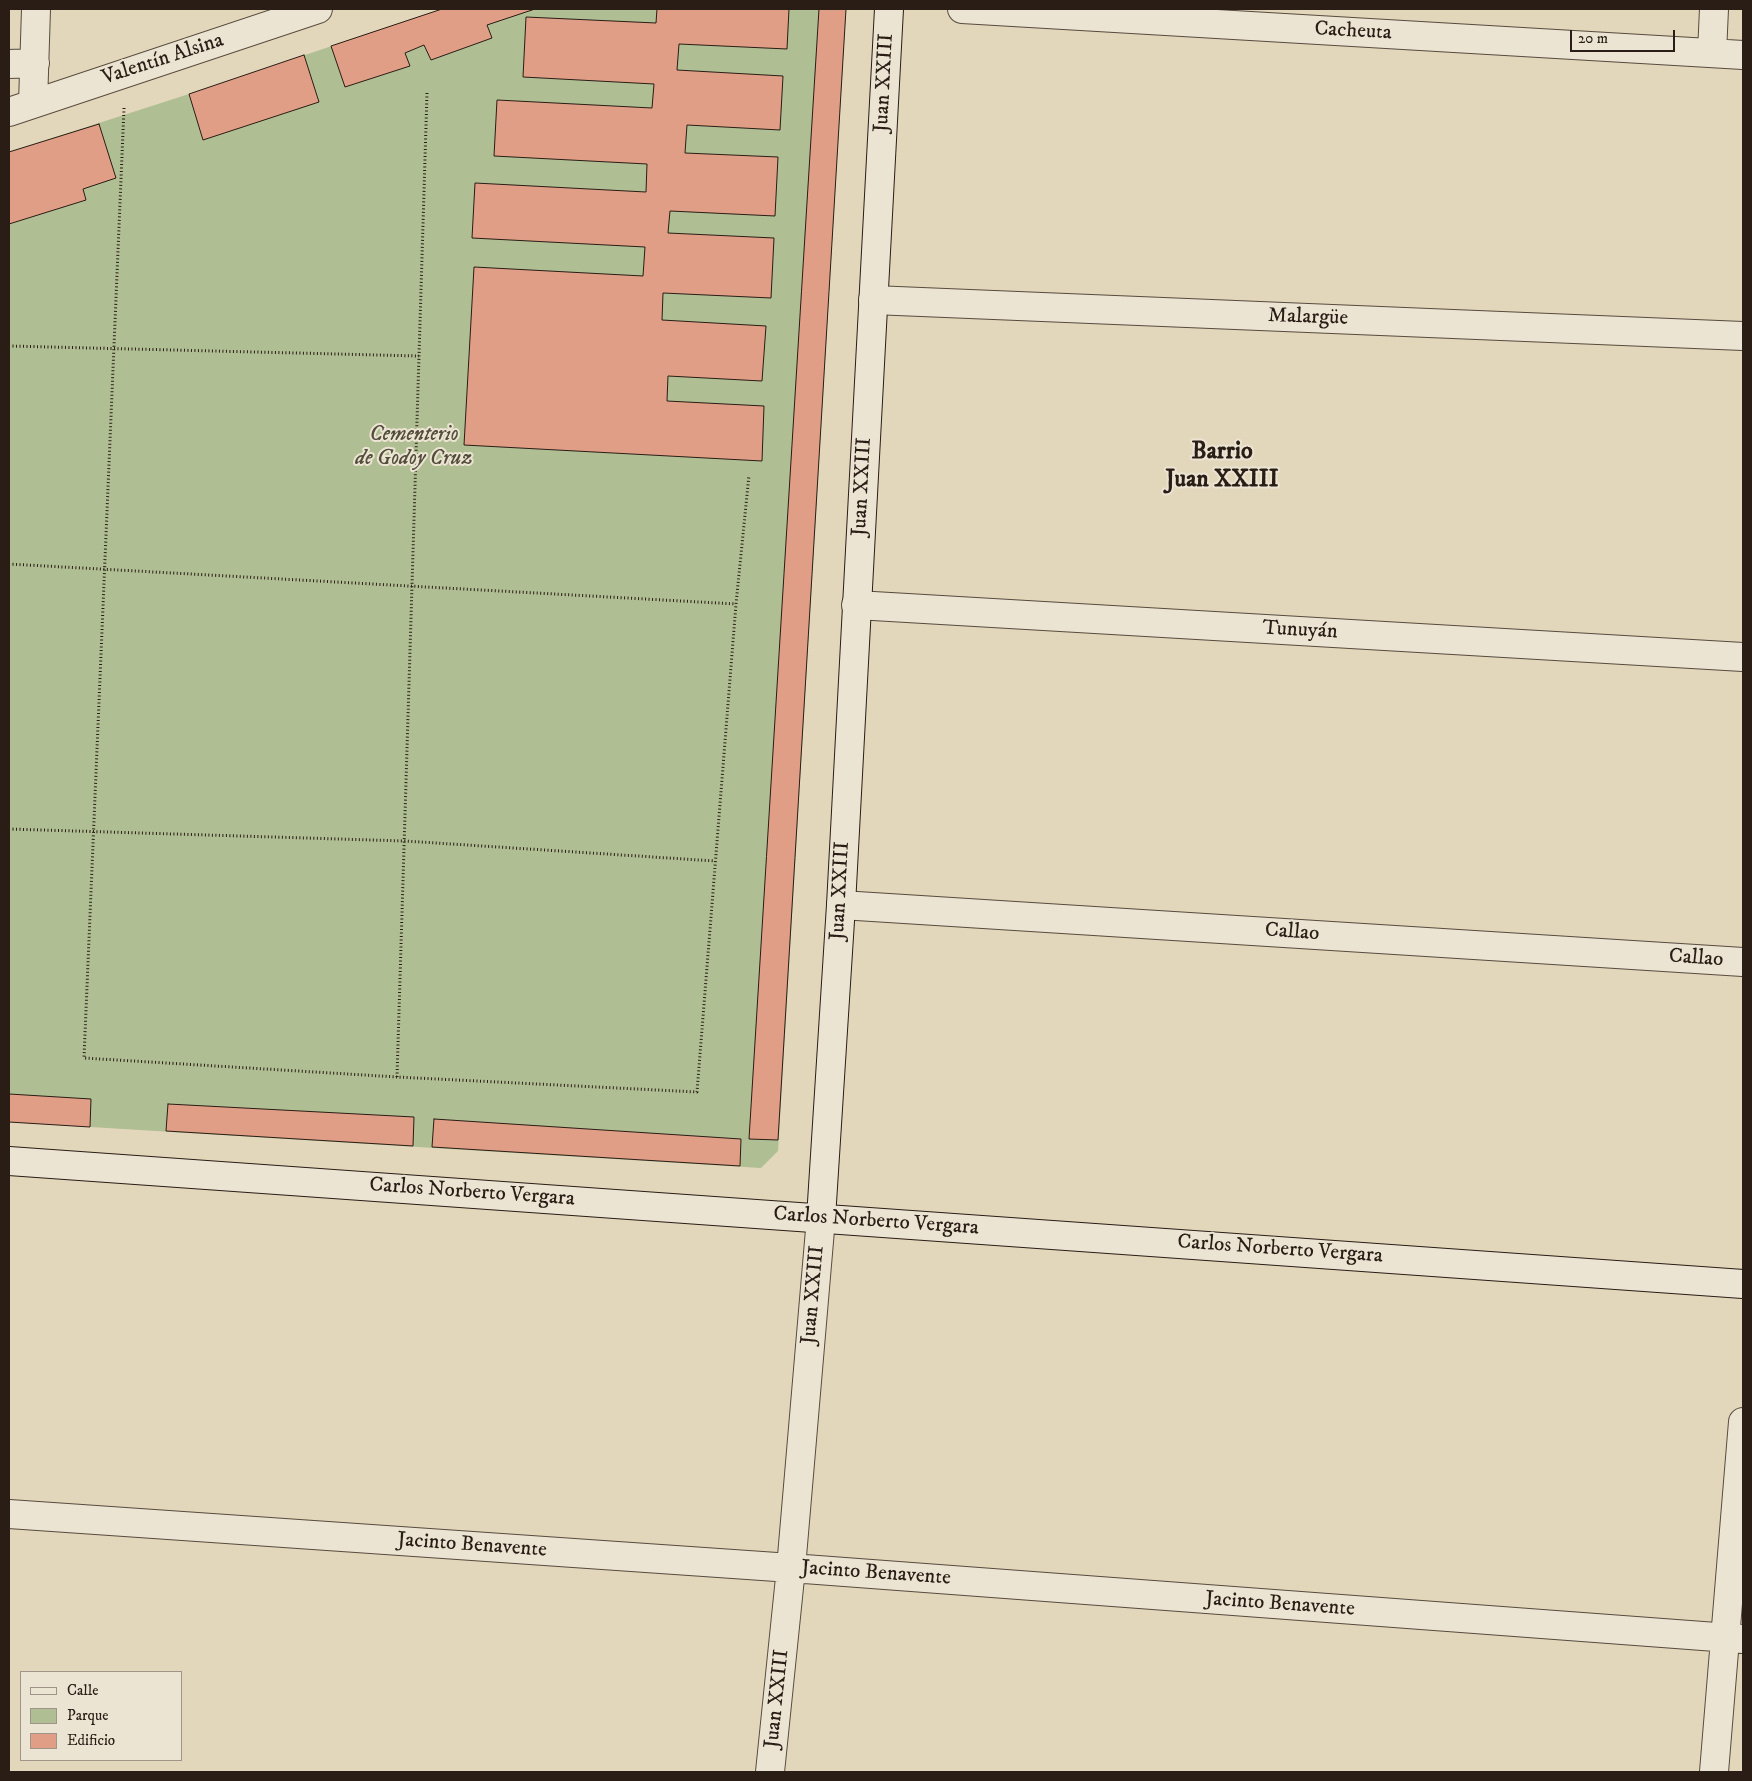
<!DOCTYPE html>
<html>
<head>
<meta charset="utf-8">
<style>
  body { margin:0 }
  #map { position:relative; width:1752px; height:1781px; overflow:hidden; background:#e2d6bb; font-family:"IM FELL DW Pica",serif }
  canvas { display:block }
  .frame { position:absolute; inset:0; border:10px solid #291d15; pointer-events:none }
  .legend { position:absolute; left:20px; top:1671px; width:162px; height:90px; box-sizing:border-box; background:#ece4d3; border:1px solid #9e9487; margin:0; padding:6px 9px; list-style:none; font-size:15px; color:#291d15 }
  .legend li { display:flex; align-items:center; gap:10px; height:25px }
  .legend b { width:25px; border:1px solid #9e9487 }
  .scale { position:absolute; left:1570px; top:30px; width:105px; height:22px; box-sizing:border-box; border:2px solid #291d15; border-top:0; padding-left:6px; font-size:15px; line-height:18px; white-space:nowrap; color:#291d15; -webkit-text-stroke:4px #ece4d3; paint-order:stroke }
</style>
</head>
<body>
<div id="map">
<canvas width="1752" height="1781"></canvas>
<div class="frame"></div>
<ul class="legend">
<li><b style="height:6px;background:#ece4d3"></b>Calle</li>
<li><b style="height:14px;background:#b0be93"></b>Parque</li>
<li><b style="height:14px;background:#e19e86"></b>Edificio</li>
</ul>
<div class="scale">20 m</div>
</div>
<script>
const ctx = document.querySelector('canvas').getContext('2d');
ctx.lineJoin = 'round';
function paint(path, color) {
  ctx.fillStyle = color;
  ctx.fill(path, 'evenodd');
}
function toPath(rows) {
  const path = new Path2D();
  for (const r of rows) {
    path.moveTo(r[0], r[1]);
    for (let i = 2; i < r.length; i += 2) path.lineTo(r[i], r[i + 1]);
  }
  return path;
}
function stroke(path, color, width, dash) {
  ctx.strokeStyle = color;
  ctx.lineWidth = width;
  ctx.lineCap = dash ? 'butt' : 'round';
  ctx.setLineDash(dash || []);
  ctx.stroke(path);
}
function label(font, color, halo, rows, align = 'center') {
  ctx.font = font + ' "IM FELL DW Pica",serif';
  ctx.lineWidth = 4;
  ctx.setLineDash([]);
  ctx.textBaseline = 'middle';
  ctx.strokeStyle = halo;
  ctx.fillStyle = color;
  for (const [text, x, y, turn = 0] of rows) {
    ctx.save();
    ctx.translate(x, y);
    ctx.rotate((+turn || 0) * Math.PI / 180);
    ctx.textAlign = isNaN(turn) ? turn : align;
    if (halo) ctx.strokeText(text, 0, 0);
    ctx.fillText(text, 0, 0);
    ctx.restore();
  }
}
paint(toPath([
  [442,9,846,9,778,1151,761,1168,9,1122,9,152,189,94]
]), '#b0be93');
const building = toPath([
  [442,9,535,9,487,25,492,38,431,60,424,45,405,53,410,66,345,87,331,46,442,9],
  [657,9,789,9,787,49,679,44,677,70,783,76,780,130,687,125,685,153,778,157,775,216,670,211,668,233,774,238,771,298,663,293,662,320,766,326,762,381,668,376,667,401,764,406,762,461,464,445,474,267,643,276,645,247,472,238,475,183,646,192,647,164,494,156,497,100,652,108,654,84,523,77,526,17,656,23,657,9],
  [819,9,846,9,778,1140,749,1139,819,9],
  [304,55,319,102,203,140,189,94,304,55],
  [99,124,116,178,83,189,86,200,9,224,9,152,99,124],
  [9,1094,91,1099,90,1127,9,1122,9,1094],
  [168,1104,414,1117,413,1146,166,1131,168,1104],
  [434,1119,741,1139,740,1166,432,1147,434,1119]
]);
paint(building, '#e19e86');
stroke(building, '#291d15', 1);
const street = toPath([
  [962,9,1743,55],
  [1712,53,1714,9],
  [9,64,35,63],
  [33,104,36,9],
  [9,112,318,9],
  [873,300,1743,336],
  [856,605,1743,657],
  [841,905,1743,962],
  [9,1514,791,1568,1743,1639],
  [770,1772,791,1568,821,1218],
  [1714,1772,1743,1422]
]);
const secondary = toPath([
  [9,1161,1743,1284],
  [821,1218,841,905,889,9]
]);
stroke(street, '#574b3e', 30);
stroke(secondary, '#291d15', 30);
stroke(toPath([
  [124,108,84,1058,397,1077,697,1092,736,604,749,475],
  [9,346,419,356],
  [9,564,736,604],
  [9,829,405,841,715,861],
  [397,1077,427,93]
]), '#291d15', 3, [1, 2.5]);
stroke(street, '#ece4d3', 28);
stroke(secondary, '#ece4d3', 28);
label('21px', '#291d15', '#ece4d3', [
  ["Cacheuta",1353,32,3],
  ["Valentín Alsina",163,60,-18],
  ["Juan XXIII",885,83,-87],
  ["Malargüe",1308,318,2],
  ["Juan XXIII",863,487,-87],
  ["Tunuyán",1300,631,3],
  ["Juan XXIII",841,891,-87],
  ["Callao",1292,933,4],
  ["Callao",1696,959,4],
  ["Carlos Norberto Vergara",472,1193,4],
  ["Carlos Norberto Vergara",876,1222,4],
  ["Carlos Norberto Vergara",1280,1250,4],
  ["Juan XXIII",814,1295,-85],
  ["Jacinto Benavente",472,1546,4],
  ["Jacinto Benavente",876,1574,4],
  ["Jacinto Benavente",1280,1605,4],
  ["Juan XXIII",778,1699,-84]
]);
label('italic 21px', '#524d3b', '#ece4d3', [
  ["Cementerio",414,436],
  ["de Godoy Cruz",414,460]
]);
label('bold 24px', '#291d15', '#ece4d3', [
  ["Barrio",1222,453],
  ["Juan XXIII",1222,481]
]);
</script>
</body>
</html>
